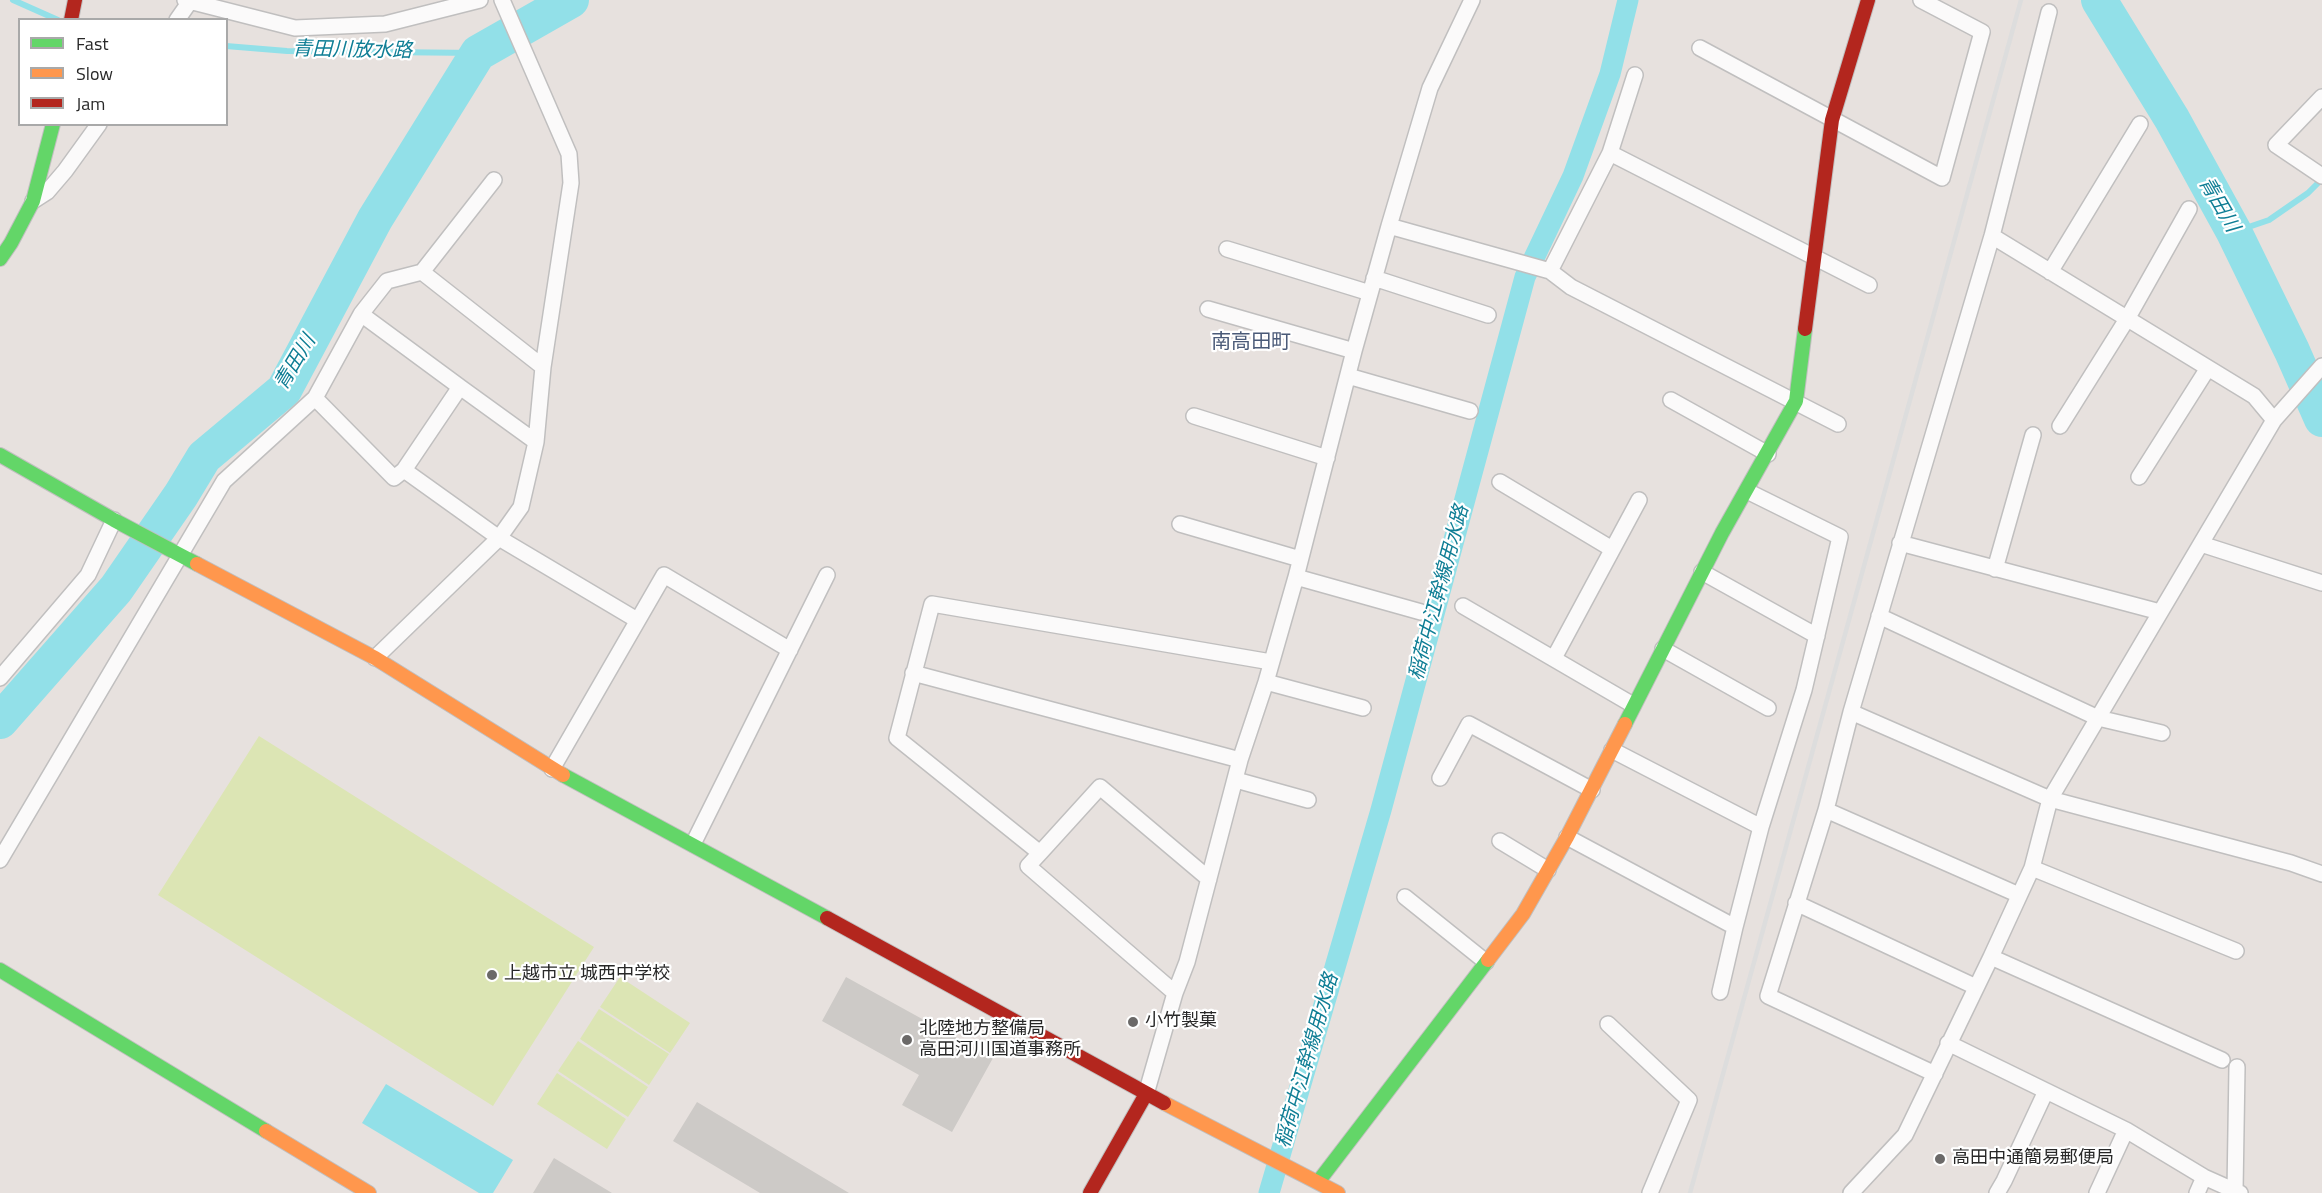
<!DOCTYPE html>
<html>
<head>
<meta charset="utf-8">
<style>
  body { margin:0 }
  #map { position:relative; width:2322px; height:1193px; overflow:hidden; background:#e7e1de; font-family:"Titillium Web",sans-serif }
  canvas { display:block }
  .legend { position:absolute; left:18px; top:18px; width:210px; height:108px; box-sizing:border-box; background:#fff; border:2px solid #a9a9a9; margin:0; padding:8px 10px; list-style:none; font-size:18px; color:#282828 }
  .legend li { display:flex; align-items:center; gap:12px; height:30px }
  .legend b { width:30px; border:2px solid #a9a9a9 }
</style>
</head>
<body>
<div id="map">
<canvas width="2322" height="1193"></canvas>
<ul class="legend">
<li><b style="height:8px;background:#63d668"></b>Fast</li>
<li><b style="height:8px;background:#ff974d"></b>Slow</li>
<li><b style="height:8px;background:#b3261e"></b>Jam</li>
</ul>
</div>
<script>
const ctx = document.querySelector('canvas').getContext('2d');
ctx.lineJoin = 'round';
function paint(path, color) {
  ctx.fillStyle = color;
  ctx.fill(path, 'evenodd');
}
function toPath(rows) {
  const path = new Path2D();
  for (const r of rows) {
    path.moveTo(r[0], r[1]);
    for (let i = 2; i < r.length; i += 2) path.lineTo(r[i], r[i + 1]);
  }
  return path;
}
function stroke(path, color, width, dash) {
  ctx.strokeStyle = color;
  ctx.lineWidth = width;
  ctx.lineCap = dash ? 'butt' : 'round';
  ctx.setLineDash(dash || []);
  ctx.stroke(path);
}
function label(font, color, halo, rows, align = 'center') {
  ctx.font = font + ' "Titillium Web","Noto Sans JP",sans-serif';
  ctx.lineWidth = 4.5;
  ctx.setLineDash([]);
  ctx.textBaseline = 'middle';
  ctx.strokeStyle = halo;
  ctx.fillStyle = color;
  for (const [text, x, y, turn = 0] of rows) {
    ctx.save();
    ctx.translate(x, y);
    ctx.rotate((+turn || 0) * Math.PI / 180);
    ctx.textAlign = isNaN(turn) ? turn : align;
    if (halo) ctx.strokeText(text, 0, 0);
    ctx.fillText(text, 0, 0);
    ctx.restore();
  }
}
paint(toPath([
  [259,736,594,947,493,1106,158,895],
  [620,977,690,1023,670,1053,600,1007],
  [599,1009,669,1054,649,1085,580,1039],
  [578,1041,648,1087,628,1117,558,1071],
  [557,1073,626,1119,607,1149,537,1104]
]), '#dce5b4');
paint(toPath([
  [386,1084,513,1160,493,1193,479,1193,362,1123]
]), '#92e0e8');
stroke(toPath([
  [13,0,58,20],
  [226,46,287,51,478,53],
  [2234,232,2269,220,2308,193,2319,182]
]), '#92e0e8', 6);
stroke(toPath([
  [1269,1193,1381,810,1525,277,1573,176,1610,74,1628,0]
]), '#92e0e8', 21);
stroke(toPath([
  [2099,0,2172,119,2234,232,2292,351,2322,419],
  [0,721,116,589,181,495,204,457,284,390,375,219,478,53,571,0]
]), '#92e0e8', 36);
paint(toPath([
  [846,977,993,1058,952,1132,902,1105,919,1075,822,1021],
  [697,1102,849,1193,760,1193,673,1141],
  [554,1158,612,1193,533,1193]
]), '#cdcac7');
const street = toPath([
  [185,0,295,28,385,24,480,0],
  [177,20,191,0],
  [1700,48,1942,178,1982,32,1921,0],
  [2322,97,2276,145,2322,176],
  [1610,153,1635,75],
  [33,201,47,192,65,171,99,124],
  [1389,226,1430,88,1472,0],
  [1992,236,2254,396,2274,420],
  [1227,249,1370,293],
  [422,272,494,180],
  [2050,272,2140,124],
  [1374,278,1488,315],
  [1208,309,1354,351],
  [361,314,387,281,422,272,543,367],
  [1348,376,1470,411],
  [1671,400,1768,454],
  [1194,416,1327,458],
  [1838,424,1571,287,1550,271,1610,153,1869,285],
  [2060,426,2127,319,2189,209],
  [536,442,460,387,404,470,499,538,637,620],
  [404,470,394,478,315,398,361,314,460,387],
  [2139,477,2208,368],
  [1500,482,1612,549],
  [1747,491,1840,537,1804,690,1761,827],
  [1180,524,1300,559],
  [1900,543,2160,612],
  [2201,544,2322,583],
  [1995,569,2033,435],
  [1702,572,1817,636],
  [1296,577,1421,612],
  [1463,606,1633,705],
  [1879,616,2098,718,2162,733],
  [1663,649,1768,708],
  [375,658,499,538,521,507,536,442,543,367,571,183,569,154,502,0],
  [1554,658,1639,500],
  [913,673,1240,760],
  [0,678,88,575,114,520],
  [1266,682,1363,708],
  [1851,712,2050,799,2291,863,2322,874],
  [1612,750,1761,827,1735,927],
  [552,769,664,575,790,650],
  [1440,778,1469,724,1592,790],
  [1236,780,1308,800],
  [1826,810,2019,895],
  [1567,837,1735,927,1720,992],
  [1500,841,1548,870],
  [693,844,827,575],
  [1040,853,1028,866,1175,993],
  [0,860,224,481,315,398],
  [2032,868,2050,799,2274,420,2322,366],
  [1209,879,1100,787,1040,853,897,738,932,604,1271,662],
  [1405,897,1486,962],
  [1796,903,1976,987],
  [1991,957,2032,868,2236,951],
  [1608,1024,1689,1100,1650,1193],
  [1948,1043,2126,1130,2204,1177,2240,1193],
  [1935,1074,1768,996,1826,810,1851,712,1992,236,2049,12],
  [1146,1094,1175,993,1187,962,1240,760,1266,682,1296,577,1354,351,1389,226,1550,271],
  [2235,1191,2237,1067],
  [1851,1193,1905,1135,1991,957,2222,1060],
  [1997,1193,2004,1181,2046,1091],
  [2097,1193,2126,1130],
  [2197,1193,2204,1177]
]);
const fast = toPath([
  [0,259,11,243,33,201,53,124],
  [0,455,114,520,197,564],
  [1625,724,1722,533,1796,401,1805,329],
  [563,775,827,918],
  [0,970,266,1131],
  [1318,1182,1488,960]
]);
const slow = toPath([
  [197,564,375,658,563,775],
  [1488,960,1523,914,1567,837,1625,724],
  [1164,1103,1338,1193],
  [266,1131,369,1193]
]);
const jam = toPath([
  [71,20,75,0],
  [1805,329,1832,120,1868,0],
  [827,918,1164,1103],
  [1090,1193,1146,1094]
]);
stroke(street, '#c0bfbf', 18);
stroke(fast, '#c0bfbf', 16);
stroke(slow, '#c0bfbf', 16);
stroke(jam, '#c0bfbf', 16);
stroke(street, '#fbfafa', 15);
stroke(fast, '#63d668', 14);
stroke(slow, '#ff974d', 14);
stroke(jam, '#b3261e', 14);
stroke(toPath([
  [1690,1193,2021,0]
]), '#ddd', 4.5);
for (const [x, y, r, color] of [
  [492,975,6,"#6b6968"],
  [1133,1022,6,"#6b6968"],
  [907,1040,6,"#6b6968"],
  [1940,1159,6,"#6b6968"]
]) {
  const dot = new Path2D();
  dot.arc(x, y, r, 0, 2 * Math.PI);
  ctx.fillStyle = color;
  ctx.fill(dot);
  stroke(dot, '#fff', 2);
}
label('18px', '#282828', '#fff', [
  ["上越市立 城西中学校",504,975],
  ["小竹製菓",1145,1022],
  ["北陸地方整備局",919,1030],
  ["高田河川国道事務所",919,1051],
  ["高田中通簡易郵便局",1952,1159]
], 'left');
label('italic 20px', '#0f7e95', '#fff', [
  ["青田川放水路",352,51,1],
  ["青田川",2218,205,60],
  ["青田川",296,363,-59],
  ["稲荷中江幹線用水路",1440,593,-75],
  ["稲荷中江幹線用水路",1308,1061,-74]
]);
label('20px', '#4a5a78', '#fff', [
  ["南高田町",1251,343]
]);
</script>
</body>
</html>
